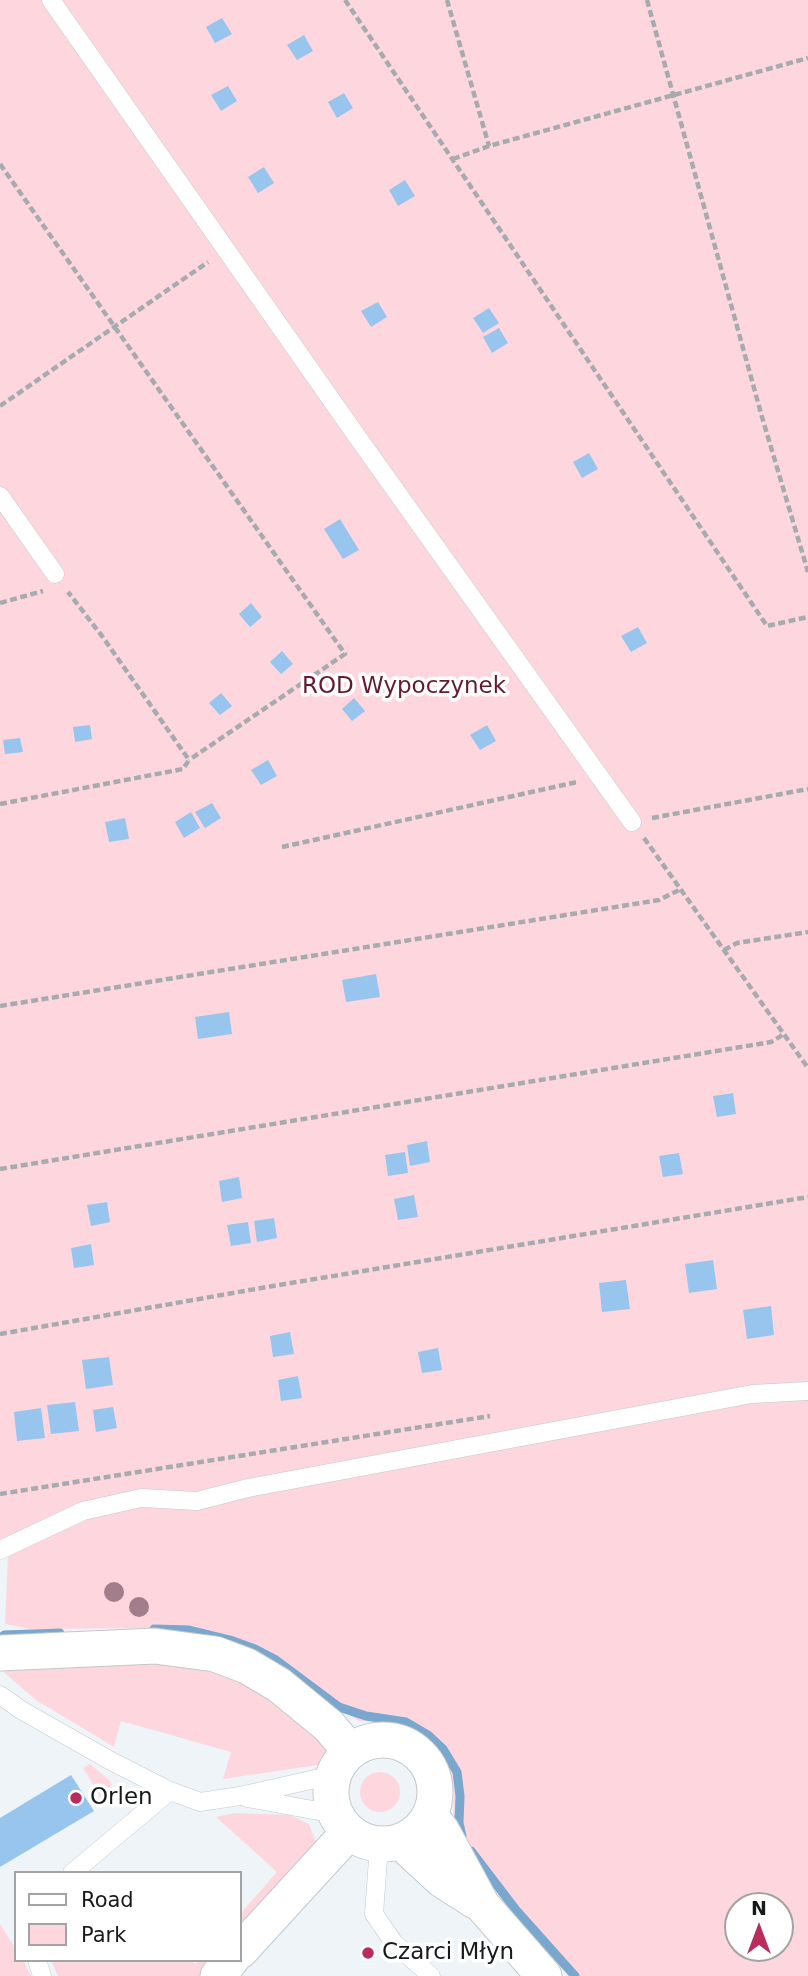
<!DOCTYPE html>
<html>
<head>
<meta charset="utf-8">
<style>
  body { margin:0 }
  #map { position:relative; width:808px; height:1976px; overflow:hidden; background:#eff4f8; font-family:"DejaVu Sans",sans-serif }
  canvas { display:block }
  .legend { position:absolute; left:14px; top:1871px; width:228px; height:91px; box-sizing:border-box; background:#fff; border:2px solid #a2a3a4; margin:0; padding:9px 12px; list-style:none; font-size:21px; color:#17191b }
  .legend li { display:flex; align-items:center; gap:14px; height:35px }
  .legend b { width:35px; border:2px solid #a2a3a4 }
  .north { position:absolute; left:724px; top:1892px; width:70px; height:70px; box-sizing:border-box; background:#fff; border:2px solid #a2a3a4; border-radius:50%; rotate:0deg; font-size:19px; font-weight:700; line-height:28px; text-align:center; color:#17191b }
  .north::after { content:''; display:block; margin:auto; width:24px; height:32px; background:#ba2c5d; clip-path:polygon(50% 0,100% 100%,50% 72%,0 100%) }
</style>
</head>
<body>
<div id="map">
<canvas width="808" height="1976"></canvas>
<ul class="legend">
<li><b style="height:9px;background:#fff"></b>Road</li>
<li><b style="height:19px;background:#fed7de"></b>Park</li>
</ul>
<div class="north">N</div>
</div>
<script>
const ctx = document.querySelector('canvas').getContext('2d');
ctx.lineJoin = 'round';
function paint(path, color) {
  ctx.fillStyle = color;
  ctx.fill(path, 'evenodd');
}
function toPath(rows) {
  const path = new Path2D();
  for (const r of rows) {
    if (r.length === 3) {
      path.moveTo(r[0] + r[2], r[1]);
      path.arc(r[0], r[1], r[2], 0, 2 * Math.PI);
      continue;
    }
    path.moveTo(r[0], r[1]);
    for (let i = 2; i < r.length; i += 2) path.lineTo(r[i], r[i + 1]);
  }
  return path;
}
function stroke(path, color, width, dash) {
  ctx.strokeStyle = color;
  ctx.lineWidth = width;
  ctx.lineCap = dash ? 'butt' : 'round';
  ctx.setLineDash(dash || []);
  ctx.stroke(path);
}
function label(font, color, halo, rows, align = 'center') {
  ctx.font = font + ' "DejaVu Sans",sans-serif';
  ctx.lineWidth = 7;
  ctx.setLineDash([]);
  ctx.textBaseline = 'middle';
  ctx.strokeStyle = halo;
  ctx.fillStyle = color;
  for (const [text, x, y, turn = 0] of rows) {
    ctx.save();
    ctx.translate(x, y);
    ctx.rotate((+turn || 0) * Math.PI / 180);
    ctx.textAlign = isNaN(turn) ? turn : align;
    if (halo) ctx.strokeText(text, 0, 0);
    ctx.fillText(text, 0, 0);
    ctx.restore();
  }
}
paint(toPath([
  [0,0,808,0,808,1976,570,1976,478,1871,453,1827,454,1793,447,1763,422,1736,390,1722,359,1721,244,1645,149,1628,30,1629,5,1624,8,1555,0,1541],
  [738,1906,780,1906,780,1948,738,1948],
  [165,1658,221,1667,309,1723,327,1752,318,1765,223,1779,231,1752,121,1721,114,1747,36,1700,0,1669],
  [90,1764,110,1781,113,1797,109,1804,105,1804,83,1768],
  [380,1792,20],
  [235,1813,290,1815,309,1824,316,1842,240,1933,240,1914,277,1872,216,1817],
  [0,1924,16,1949,16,1960,23,1960,31,1976,0,1976],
  [58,1960,192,1960,195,1964,199,1960,215,1960,201,1976,58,1976,52,1963]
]), '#fed7de');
stroke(toPath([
  [154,1629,189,1630,230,1640,255,1649,276,1660,339,1707,366,1716,406,1722,428,1735,443,1749,457,1772,460,1796,459,1823,462,1836],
  [4,1635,60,1633],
  [471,1851,516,1910,575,1976]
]), '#7aa7ce', 9);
paint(toPath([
  [222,18,232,34,215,43,206,27],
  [304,35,313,51,297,60,287,45],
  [228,86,237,101,221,111,211,95],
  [344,93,353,108,337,118,328,102],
  [264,167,274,183,258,193,248,177],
  [405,180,415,196,398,206,389,190],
  [378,302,387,317,371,327,361,311],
  [489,308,499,323,483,333,473,318],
  [499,328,508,343,492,353,483,337],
  [589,453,598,469,582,478,573,462],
  [340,519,359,550,343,559,324,529],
  [251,603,262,617,250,627,239,614],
  [638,627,647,643,631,652,621,636],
  [282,651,293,664,281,674,270,662],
  [221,693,232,706,220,715,209,703],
  [354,698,365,711,352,721,342,709],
  [90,725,92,739,75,742,73,727],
  [487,725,496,741,480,750,470,735],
  [20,738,23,752,5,754,3,740],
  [268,760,277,776,261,785,251,770],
  [212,803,221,818,205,828,195,812],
  [191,812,200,828,184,838,175,822],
  [125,818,129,839,109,842,105,822],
  [376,974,380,997,346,1002,342,980],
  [229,1012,232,1034,198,1039,195,1017],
  [733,1093,736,1114,717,1117,713,1096],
  [427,1141,430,1162,410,1166,407,1145],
  [405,1152,408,1173,388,1176,385,1155],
  [679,1153,683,1174,663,1177,659,1156],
  [239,1177,242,1198,222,1202,219,1181],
  [414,1195,418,1217,398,1220,394,1199],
  [107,1202,110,1222,91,1226,87,1205],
  [274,1218,277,1238,257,1242,254,1221],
  [248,1222,251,1243,231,1246,227,1225],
  [91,1244,94,1265,74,1268,71,1248],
  [713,1260,717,1289,689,1293,685,1264],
  [626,1280,630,1309,602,1312,599,1283],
  [771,1306,774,1335,747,1339,743,1310],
  [290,1332,294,1354,273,1357,270,1336],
  [438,1348,442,1370,422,1373,418,1352],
  [109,1357,113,1385,86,1389,82,1360],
  [298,1376,302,1398,281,1401,278,1380],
  [75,1402,79,1431,51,1434,47,1405],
  [113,1407,117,1428,96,1432,93,1410],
  [41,1408,45,1438,17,1441,14,1412],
  [71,1775,94,1811,0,1867,0,1818]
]), '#97c5ee');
const service = toPath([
  [51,0,356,435,632,822],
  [0,496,55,574],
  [0,1550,83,1511,141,1498,197,1501,248,1488,752,1394,808,1391],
  [0,1695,21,1710,111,1761,170,1791,200,1802,240,1796,333,1775],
  [247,1798,335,1814],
  [379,1845,374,1914,394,1943,431,1976],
  [72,1873,170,1791],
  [37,1960,42,1976]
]);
const minor = toPath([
  [0,1653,155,1646,215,1654,247,1666,279,1685,329,1726,350,1751],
  [383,1792,52],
  [431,1817,442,1831,482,1905,544,1976],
  [401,1842,442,1880,475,1901],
  [240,1951,349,1832],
  [218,1976,231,1960]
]);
stroke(service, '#c3c8cc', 19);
stroke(minor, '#c3c8cc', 37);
stroke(toPath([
  [345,0,767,626,808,617],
  [447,0,489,146],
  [647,0,762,417,808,572],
  [453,159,489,146,808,58],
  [0,164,345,654,189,760],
  [0,406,208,262],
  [0,603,43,591],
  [0,804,183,769,189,760,102,636,68,592],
  [652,818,808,789],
  [644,838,808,1068],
  [282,847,577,782],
  [724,950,737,943,808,932],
  [0,1006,659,900,681,889],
  [0,1169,771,1042,784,1034],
  [0,1334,267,1287,808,1197],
  [0,1494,490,1416]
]), '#a7abaf', 4.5, [7, 3.5]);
stroke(service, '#fff', 18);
stroke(minor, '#fff', 35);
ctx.fillStyle = '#a27d8b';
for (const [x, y] of [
  [114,1592],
  [139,1607]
]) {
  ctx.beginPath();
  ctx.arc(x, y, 10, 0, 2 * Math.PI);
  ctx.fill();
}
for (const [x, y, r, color] of [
  [76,1798,7,"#ba2c5d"],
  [368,1953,7,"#ba2c5d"]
]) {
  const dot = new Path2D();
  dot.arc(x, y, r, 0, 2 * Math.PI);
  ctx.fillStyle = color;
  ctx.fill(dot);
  stroke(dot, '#fff', 2.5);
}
label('23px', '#631b31', '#fff', [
  ["ROD Wypoczynek",404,687]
]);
label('23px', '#17191b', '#fff', [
  ["Orlen",90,1798],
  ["Czarci Młyn",382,1953]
], 'left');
</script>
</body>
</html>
